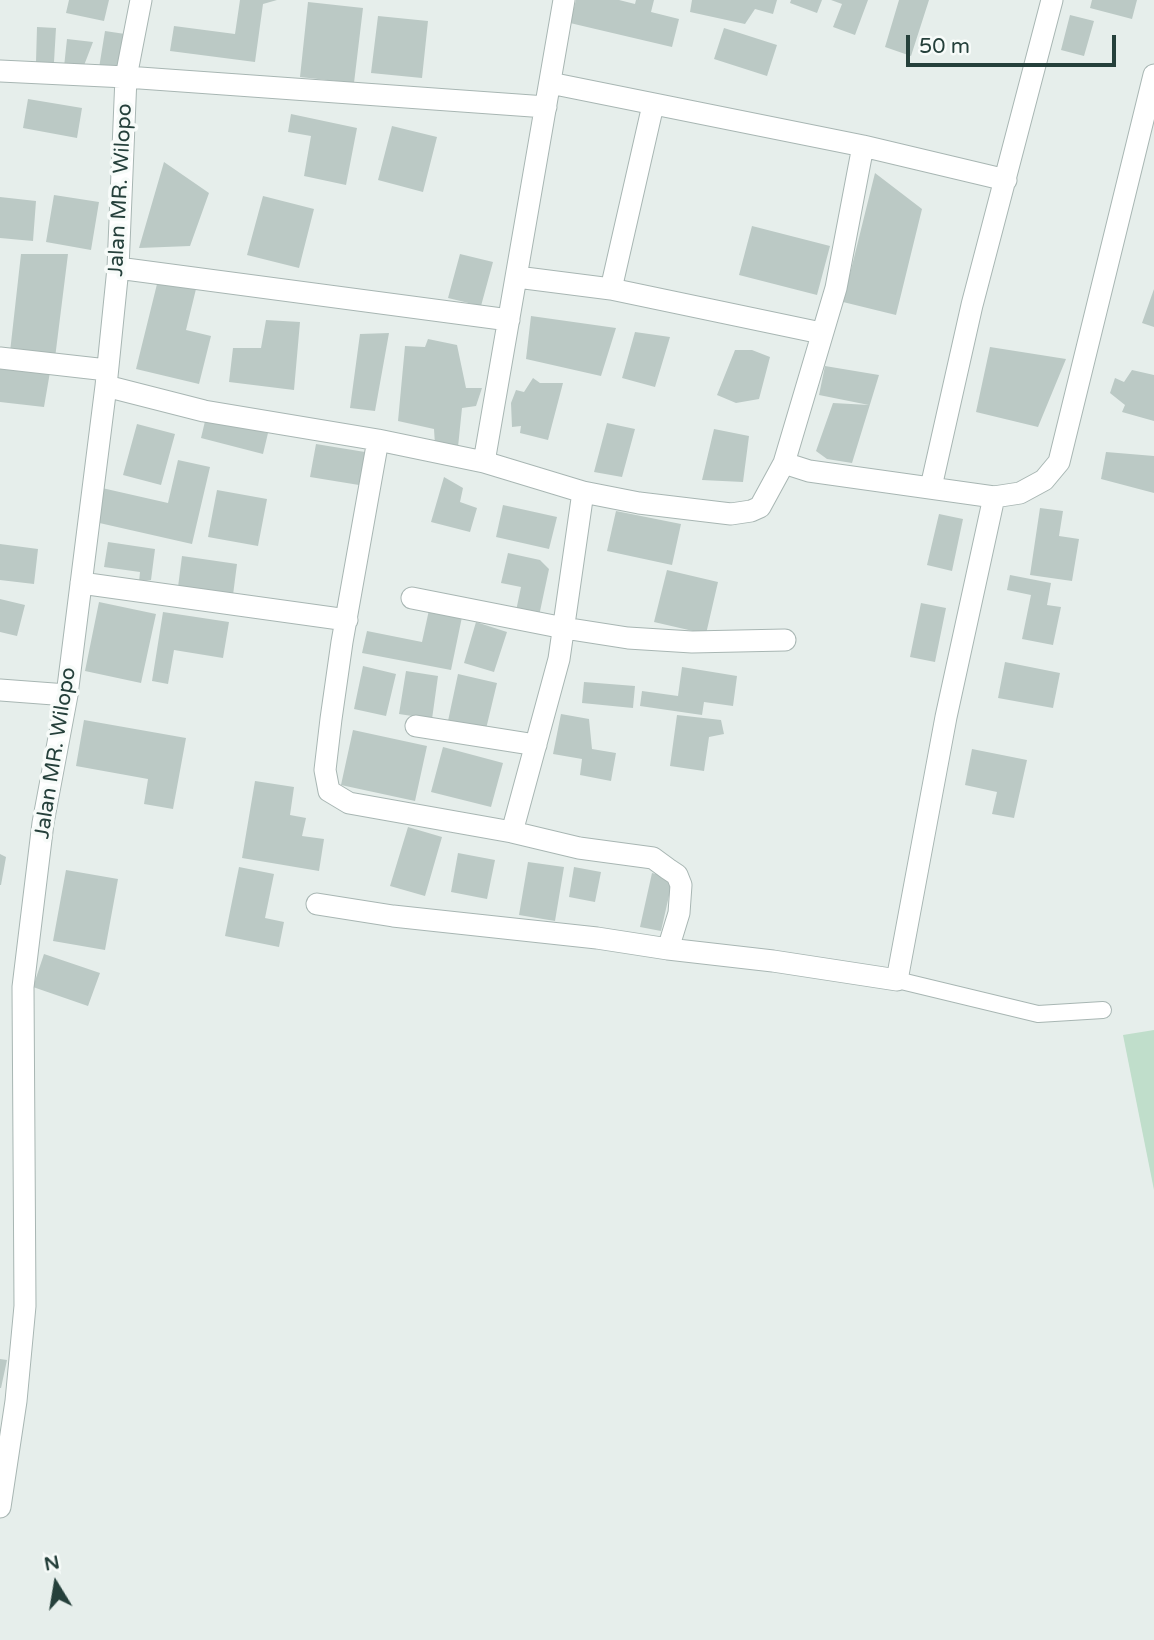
<!DOCTYPE html>
<html>
<head>
<meta charset="utf-8">
<style>
  body { margin:0 }
  #map { position:relative; width:1154px; height:1640px; overflow:hidden; background:#e6eeeb; font-family:"Varela Round",sans-serif }
  canvas { display:block }
  .north { position:absolute; left:21px; top:1549px; width:70px; height:70px; -webkit-text-stroke:5px #f7fbf9; paint-order:stroke; rotate:349deg; font-size:19px; font-weight:700; line-height:28px; text-align:center; color:#25403b }
  .north::after { content:''; display:block; margin:auto; width:24px; height:32px; background:#25403b; clip-path:polygon(50% 0,100% 100%,50% 72%,0 100%) }
  .scale { position:absolute; left:906px; top:35px; width:210px; height:32px; box-sizing:border-box; border:4px solid #25403b; border-top:0; padding-left:9px; font-size:21px; line-height:24px; white-space:nowrap; color:#25403b; -webkit-text-stroke:5px #f7fbf9; paint-order:stroke }
</style>
</head>
<body>
<div id="map">
<canvas width="1154" height="1640"></canvas>
<div class="north">N</div>
<div class="scale">50 m</div>
</div>
<script>
const ctx = document.querySelector('canvas').getContext('2d');
ctx.lineJoin = 'round';
function paint(path, color) {
  ctx.fillStyle = color;
  ctx.fill(path, 'evenodd');
}
function toPath(rows) {
  const path = new Path2D();
  for (const r of rows) {
    path.moveTo(r[0], r[1]);
    for (let i = 2; i < r.length; i += 2) path.lineTo(r[i], r[i + 1]);
  }
  return path;
}
function stroke(path, color, width, dash) {
  ctx.strokeStyle = color;
  ctx.lineWidth = width;
  ctx.lineCap = dash ? 'butt' : 'round';
  ctx.setLineDash(dash || []);
  ctx.stroke(path);
}
function label(font, color, halo, rows, align = 'center') {
  ctx.font = font + ' "Varela Round",sans-serif';
  ctx.lineWidth = 7;
  ctx.setLineDash([]);
  ctx.textBaseline = 'middle';
  ctx.strokeStyle = halo;
  ctx.fillStyle = color;
  for (const [text, x, y, turn = 0] of rows) {
    ctx.save();
    ctx.translate(x, y);
    ctx.rotate((+turn || 0) * Math.PI / 180);
    ctx.textAlign = isNaN(turn) ? turn : align;
    if (halo) ctx.strokeText(text, 0, 0);
    ctx.fillText(text, 0, 0);
    ctx.restore();
  }
}
paint(toPath([
  [1154,1030,1154,1190,1123,1035]
]), '#c0decb');
paint(toPath([
  [69,0,109,0,104,21,66,13],
  [240,0,277,0,263,4,255,62,170,51,174,26,235,34],
  [576,0,619,0,635,4,636,0,654,0,651,12,679,19,672,47,570,23],
  [692,0,777,0,773,14,755,9,745,24,690,12],
  [791,0,822,0,817,13,790,3],
  [831,0,868,0,855,35,833,27,842,4],
  [899,0,929,0,911,56,885,47],
  [1092,0,1137,0,1132,19,1090,8],
  [308,2,363,8,354,83,300,77],
  [1070,15,1094,21,1084,56,1061,50],
  [378,16,428,21,422,78,371,73],
  [37,27,56,28,54,62,36,62],
  [724,28,777,45,767,76,714,59],
  [105,31,125,34,119,71,99,68],
  [67,39,93,42,83,68,64,67],
  [28,99,82,108,77,138,23,128],
  [291,114,357,128,346,185,304,176,311,136,288,132],
  [392,126,437,137,423,192,378,180],
  [164,162,209,193,190,246,139,248],
  [875,173,922,209,896,315,843,302],
  [54,195,99,202,91,250,46,242],
  [263,196,314,209,299,268,247,255],
  [0,197,36,201,33,241,0,238],
  [752,226,830,246,817,295,739,275],
  [21,254,68,254,55,358,10,352],
  [460,254,493,262,481,306,448,298],
  [158,280,196,289,186,330,211,336,199,384,136,369],
  [1154,289,1154,327,1142,323],
  [531,316,616,328,601,376,526,359],
  [266,320,300,322,294,390,229,382,233,348,261,348],
  [635,332,670,337,655,387,622,378],
  [389,333,375,411,350,408,360,334],
  [428,339,457,345,466,388,482,388,476,406,462,408,458,447,435,445,434,429,398,421,405,346,425,347],
  [990,347,1066,359,1038,427,976,412],
  [735,350,752,350,770,357,759,399,736,403,717,395],
  [825,366,879,375,852,463,827,459,816,451,833,403,869,405,819,395],
  [0,367,50,372,44,407,0,402],
  [1132,370,1154,375,1154,421,1122,412,1125,405,1110,393,1115,378,1124,382],
  [533,378,540,383,563,383,548,440,520,433,521,426,512,427,511,403,516,390,524,392],
  [206,417,268,433,263,454,201,438],
  [607,423,635,429,622,477,594,472],
  [137,424,175,434,161,485,123,475],
  [714,429,749,436,743,482,702,480],
  [316,444,365,452,359,485,310,477],
  [1106,452,1154,456,1154,493,1101,479],
  [178,460,210,467,192,544,95,522,102,488,168,503],
  [444,477,463,488,460,502,477,508,470,532,431,522],
  [217,490,267,499,258,546,208,537],
  [503,505,557,517,549,549,496,537],
  [1040,508,1063,511,1059,536,1079,539,1072,581,1030,575],
  [616,511,681,524,672,565,607,551],
  [939,514,963,519,952,571,927,565],
  [108,542,155,549,151,580,139,582,140,572,104,567],
  [0,544,38,549,34,584,0,580],
  [508,553,540,560,549,569,539,616,516,611,521,587,501,583],
  [182,556,237,564,233,595,178,587],
  [667,570,718,582,706,634,654,622],
  [1010,575,1051,583,1047,605,1061,607,1053,645,1022,639,1031,595,1007,590],
  [0,599,25,605,17,636,0,632],
  [99,602,156,614,141,683,85,671],
  [921,603,946,608,935,662,910,657],
  [429,610,462,617,451,670,362,653,367,631,422,642],
  [163,612,229,622,223,658,174,650,168,684,152,681],
  [476,622,507,632,494,672,464,663],
  [1005,662,1060,673,1053,708,998,698],
  [363,666,396,674,386,716,354,709],
  [682,667,737,676,733,706,704,702,702,715,640,706,642,691,678,696],
  [406,671,438,676,432,719,399,714],
  [458,674,497,683,486,729,448,721],
  [584,682,635,686,633,708,582,703],
  [561,714,589,719,592,749,616,753,611,781,580,775,582,759,553,754],
  [677,715,721,720,724,734,709,737,704,771,670,766],
  [84,720,186,738,173,809,144,804,148,779,76,766],
  [353,730,427,746,415,801,341,785],
  [443,747,503,763,491,807,431,792],
  [972,749,1027,760,1014,818,992,814,997,792,965,785],
  [255,781,294,787,290,815,306,818,302,836,324,839,319,871,242,858],
  [408,827,442,837,425,896,390,886],
  [458,853,495,860,487,899,451,892],
  [0,854,6,857,1,885,0,885],
  [528,862,564,867,555,921,519,915],
  [239,867,274,874,265,918,284,922,279,947,225,936],
  [574,867,601,872,595,902,569,897],
  [66,870,118,879,105,950,53,941],
  [652,873,673,878,661,931,640,927],
  [44,954,100,973,88,1006,33,987],
  [0,1359,7,1360,1,1388,0,1388]
]), '#bbc9c5');
const lane = toPath([
  [897,980,1038,1014,1103,1010]
]);
const street = toPath([
  [564,0,484,462,583,492,559,659,512,832,579,848,653,858,668,869,677,875,681,885,679,913,668,949],
  [0,71,126,77,546,107],
  [550,83,863,146,1006,180],
  [118,268,509,320],
  [517,277,611,289,821,333],
  [611,289,653,105],
  [0,358,107,370],
  [106,386,204,411,378,440,484,462],
  [378,440,342,642,331,719,325,770,329,791,349,803,512,832],
  [784,463,809,471,994,497],
  [931,487,972,305,1052,0],
  [583,492,639,503,731,514,751,511,760,507,784,463,836,288,863,146],
  [81,583,347,620],
  [412,598,564,628,628,638,692,642,785,640],
  [0,690,67,695],
  [416,726,536,745],
  [317,904,393,916,597,938,668,949,773,961,897,980,946,717,994,497,1020,493,1044,480,1059,462,1154,75],
  [0,1507,16,1401,25,1306,23,987,43,823,67,695,106,386,118,268,126,77,141,0]
]);
stroke(lane, '#a8b6b3', 18);
stroke(street, '#a8b6b3', 23);
stroke(lane, '#fff', 16);
stroke(street, '#fff', 21);
label('21px', '#25403b', '#f7fbf9', [
  ["Jalan MR. Wilopo",121,190,-87],
  ["Jalan MR. Wilopo",56,753,-81]
]);
</script>
</body>
</html>
